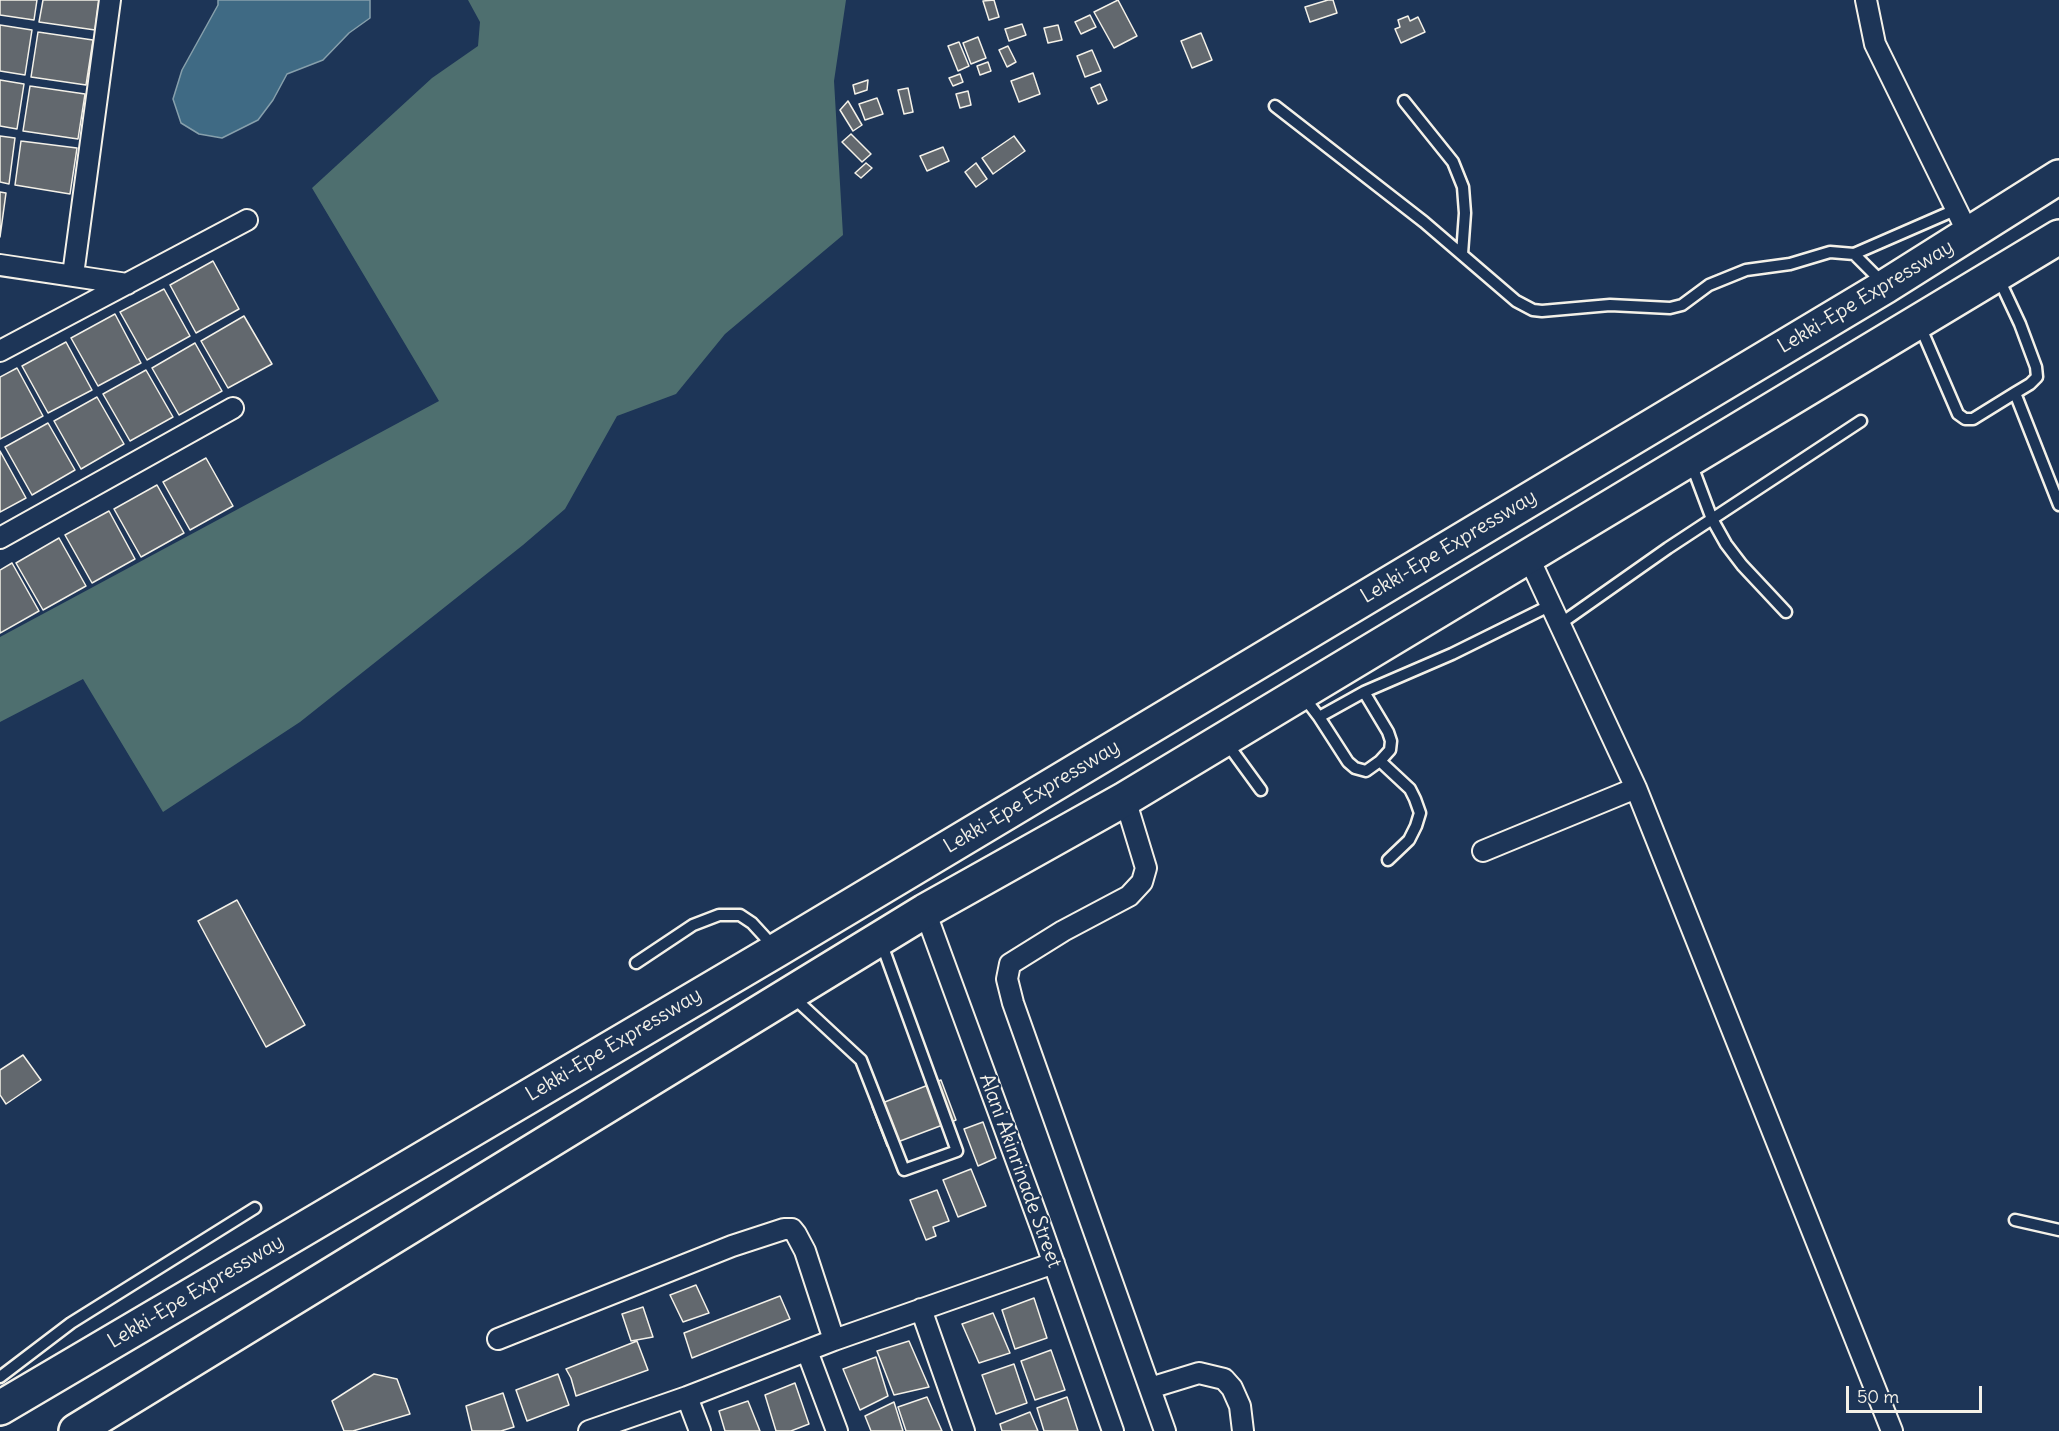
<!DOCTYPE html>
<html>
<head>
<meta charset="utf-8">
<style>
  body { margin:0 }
  #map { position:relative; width:2059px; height:1431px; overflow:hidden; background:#1d3557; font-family:Delius,sans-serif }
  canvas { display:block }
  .scale { position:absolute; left:1846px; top:1386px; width:136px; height:27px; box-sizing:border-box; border:3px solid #f4f1e8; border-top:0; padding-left:8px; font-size:18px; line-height:21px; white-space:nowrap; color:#f4f1e8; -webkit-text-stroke:4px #1d3557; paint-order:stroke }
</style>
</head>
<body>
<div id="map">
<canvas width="2059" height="1431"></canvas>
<div class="scale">50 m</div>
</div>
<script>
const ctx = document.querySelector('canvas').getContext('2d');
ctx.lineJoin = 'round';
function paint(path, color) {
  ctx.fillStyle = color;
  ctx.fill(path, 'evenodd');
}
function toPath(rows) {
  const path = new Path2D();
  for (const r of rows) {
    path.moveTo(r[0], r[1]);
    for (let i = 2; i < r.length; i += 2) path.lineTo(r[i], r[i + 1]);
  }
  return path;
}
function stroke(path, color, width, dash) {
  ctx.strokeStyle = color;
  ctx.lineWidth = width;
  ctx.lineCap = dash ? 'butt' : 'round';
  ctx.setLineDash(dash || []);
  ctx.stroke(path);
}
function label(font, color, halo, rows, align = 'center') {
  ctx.font = font + ' Delius,sans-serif';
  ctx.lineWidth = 4.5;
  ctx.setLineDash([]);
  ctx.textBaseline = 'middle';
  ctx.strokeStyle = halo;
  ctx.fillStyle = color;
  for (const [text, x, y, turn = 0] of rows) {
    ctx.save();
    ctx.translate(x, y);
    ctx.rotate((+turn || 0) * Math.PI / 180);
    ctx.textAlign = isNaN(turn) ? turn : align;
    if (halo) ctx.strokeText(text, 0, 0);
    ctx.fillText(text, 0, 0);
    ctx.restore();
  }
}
paint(toPath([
  [468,0,846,0,834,81,843,235,725,334,676,394,617,416,565,509,523,545,300,722,163,812,83,679,0,722,0,637,439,401,312,188,432,78,478,46,480,22]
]), '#4e6f6f');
const water = toPath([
  [218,0,370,0,370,18,349,33,323,60,287,74,273,100,258,120,222,138,199,134,181,123,173,99,182,70,218,5,218,0]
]);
paint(water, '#3f6a84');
stroke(water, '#87a0ac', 1.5);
const building = toPath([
  [0,0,37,0,34,20,0,15,0,0],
  [43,0,99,0,95,30,39,22,43,0],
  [994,0,999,17,989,20,983,1,994,0],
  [1118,0,1137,36,1114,48,1094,12,1118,0],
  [1328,0,1333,0,1337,13,1310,22,1305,7,1328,0],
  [1090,15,1096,27,1081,34,1075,22,1090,15],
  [1408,16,1410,21,1418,17,1425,32,1401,43,1395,29,1400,27,1398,20,1408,16],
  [1022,24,1026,35,1009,41,1005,29,1022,24],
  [0,25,32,30,25,75,0,71,0,25],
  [1058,25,1062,40,1048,43,1044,28,1058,25],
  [38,32,93,40,86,85,31,77,38,32],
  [1201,33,1212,60,1192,68,1181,41,1201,33],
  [978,37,986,58,971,64,963,43,978,37],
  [959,42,969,66,958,71,948,46,959,42],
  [1008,46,1016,62,1007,67,999,50,1008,46],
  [1092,50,1101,71,1085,77,1077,56,1092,50],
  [988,62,991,71,980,75,977,66,988,62],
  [1033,73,1040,94,1019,102,1011,81,1033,73],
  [960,74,963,82,953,86,949,78,960,74],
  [0,80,24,84,17,129,0,126,0,80],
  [868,80,867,90,855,94,853,85,868,80],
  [1100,84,1107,100,1098,104,1091,88,1100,84],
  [30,86,85,94,78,139,23,131,30,86],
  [908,88,913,112,904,114,898,90,908,88],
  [968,91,971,105,960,108,956,94,968,91],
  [877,98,883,114,865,120,859,104,877,98],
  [848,101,862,125,853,131,840,110,848,101],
  [851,134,871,154,862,162,842,142,851,134],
  [0,136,15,138,9,184,0,182,0,136],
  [1014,136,1025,151,993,174,982,158,1014,136],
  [21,141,77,148,70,194,15,185,21,141],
  [943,147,949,161,927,171,920,156,943,147],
  [866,163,872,168,861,178,855,173,866,163],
  [976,163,987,179,976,187,965,172,976,163],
  [0,192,6,193,0,237,0,192],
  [213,261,239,309,196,333,170,285,213,261],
  [164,289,190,336,147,360,120,312,164,289],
  [115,314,141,363,98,386,71,338,115,314],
  [244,316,272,364,228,388,201,341,244,316],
  [66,342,92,390,48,413,22,366,66,342],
  [195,343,222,391,179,415,152,368,195,343],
  [17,368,43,416,0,439,0,377,17,368],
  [146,370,173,417,130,441,103,394,146,370],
  [97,397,124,444,81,469,54,421,97,397],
  [48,423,75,470,32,495,5,447,48,423],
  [0,451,26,498,0,512,0,451],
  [206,458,233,506,190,530,163,482,206,458],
  [157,485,184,533,141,557,114,509,157,485],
  [109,511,135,559,92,583,65,535,109,511],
  [59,538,86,586,43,610,16,563,59,538],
  [12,563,39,611,0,633,0,570,12,563],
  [237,900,305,1025,266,1047,198,921,237,900],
  [23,1055,41,1080,6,1104,0,1095,0,1070,23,1055],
  [941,1080,956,1120,887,1146,872,1107,941,1080],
  [983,1122,996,1158,978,1166,964,1129,983,1122],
  [971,1169,986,1206,958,1217,943,1180,971,1169],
  [937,1190,949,1221,933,1227,936,1236,926,1240,910,1200,937,1190],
  [696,1285,709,1313,683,1322,670,1295,696,1285],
  [780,1296,790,1319,692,1358,684,1333,780,1296],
  [1034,1298,1047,1338,1015,1349,1002,1310,1034,1298],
  [643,1307,653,1337,631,1341,622,1314,643,1307],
  [993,1313,1010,1353,979,1363,962,1324,993,1313],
  [637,1341,648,1370,576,1396,571,1378,566,1369,637,1341],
  [909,1341,929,1387,894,1395,877,1351,909,1341],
  [1051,1350,1065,1390,1035,1400,1021,1361,1051,1350],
  [876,1357,888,1396,860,1410,843,1369,876,1357],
  [1014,1364,1027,1403,996,1414,982,1375,1014,1364],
  [374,1374,397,1379,410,1414,353,1431,344,1431,332,1401,374,1374],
  [558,1374,569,1405,527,1421,516,1390,558,1374],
  [795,1383,809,1424,791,1431,776,1431,765,1395,795,1383],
  [503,1393,514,1427,501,1431,472,1431,466,1406,503,1393],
  [927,1397,942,1431,906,1431,898,1407,927,1397],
  [1067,1397,1078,1431,1044,1431,1037,1408,1067,1397],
  [748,1401,760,1431,725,1431,719,1411,748,1401],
  [894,1402,903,1431,871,1431,865,1416,894,1402],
  [1030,1412,1038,1431,1002,1431,1000,1424,1030,1412]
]);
paint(building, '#62686e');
stroke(building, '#f4f1e8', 1.5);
const service = toPath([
  [1404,101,1453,162,1463,187,1465,213,1462,254],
  [1275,106,1424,222,1516,301,1533,310,1542,311,1610,305,1670,308,1682,305,1709,285,1746,270,1790,264,1830,252,1854,254,1884,284],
  [1854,254,1955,210],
  [1920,326,1958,414,1965,419,1973,419,2015,393,2030,384,2037,377,2036,367,2020,324,1998,277],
  [2015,393,2059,505],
  [1691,463,1712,519,1726,544,1742,565,1786,612],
  [1560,624,1668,548,1861,421],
  [1364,692,1388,732,1391,741,1390,750,1380,761],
  [1303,696,1319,717,1348,762,1355,768,1366,771,1380,761,1410,789,1415,799,1420,813,1416,826,1409,840,1388,860],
  [1319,717,1364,692,1452,654,1551,605],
  [1226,742,1261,790],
  [636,963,693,925,719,915,740,915,752,923,774,947],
  [792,996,861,1060,904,1170,957,1151,881,942],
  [2015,1220,2059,1230],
  [0,1377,71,1323,255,1208]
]);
const minor = toPath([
  [1866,0,1875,44,1969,235],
  [0,265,127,284],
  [73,275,110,0],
  [0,351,247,220],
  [0,538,233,408],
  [1528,556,1636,788,1892,1431],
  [1125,799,1146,868,1142,882,1129,896,1063,931,1010,964,1007,979,1013,1003,1165,1431],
  [1483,851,1636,788],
  [925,911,1042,1230,1113,1431],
  [921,1309,964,1431],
  [498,1339,732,1246,784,1229,792,1229,796,1234,805,1251,834,1340],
  [807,1351,837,1431],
  [1150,1388,1199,1373,1224,1379,1232,1388,1240,1406,1243,1431],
  [687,1397,700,1431],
  [589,1431,687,1397,834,1340,1054,1263]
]);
const trunk = toPath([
  [0,1408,777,950,1886,286,2059,177],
  [76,1431,925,911,1125,799,2059,237]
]);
stroke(service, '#f4f1e8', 15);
stroke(minor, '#f4f1e8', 24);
stroke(trunk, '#f4f1e8', 38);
stroke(service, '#1d3557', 10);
stroke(minor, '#1d3557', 20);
stroke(trunk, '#1d3557', 33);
label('20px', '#f4f1e8', '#1d3557', [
  ["Lekki-Epe Expressway",1866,297,-31],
  ["Lekki-Epe Expressway",1449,547,-31],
  ["Lekki-Epe Expressway",1032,797,-31],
  ["Lekki-Epe Expressway",614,1045,-31],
  ["Alani Akinrinade Street",1020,1171,70],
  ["Lekki-Epe Expressway",196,1292,-31]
]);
</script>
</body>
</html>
